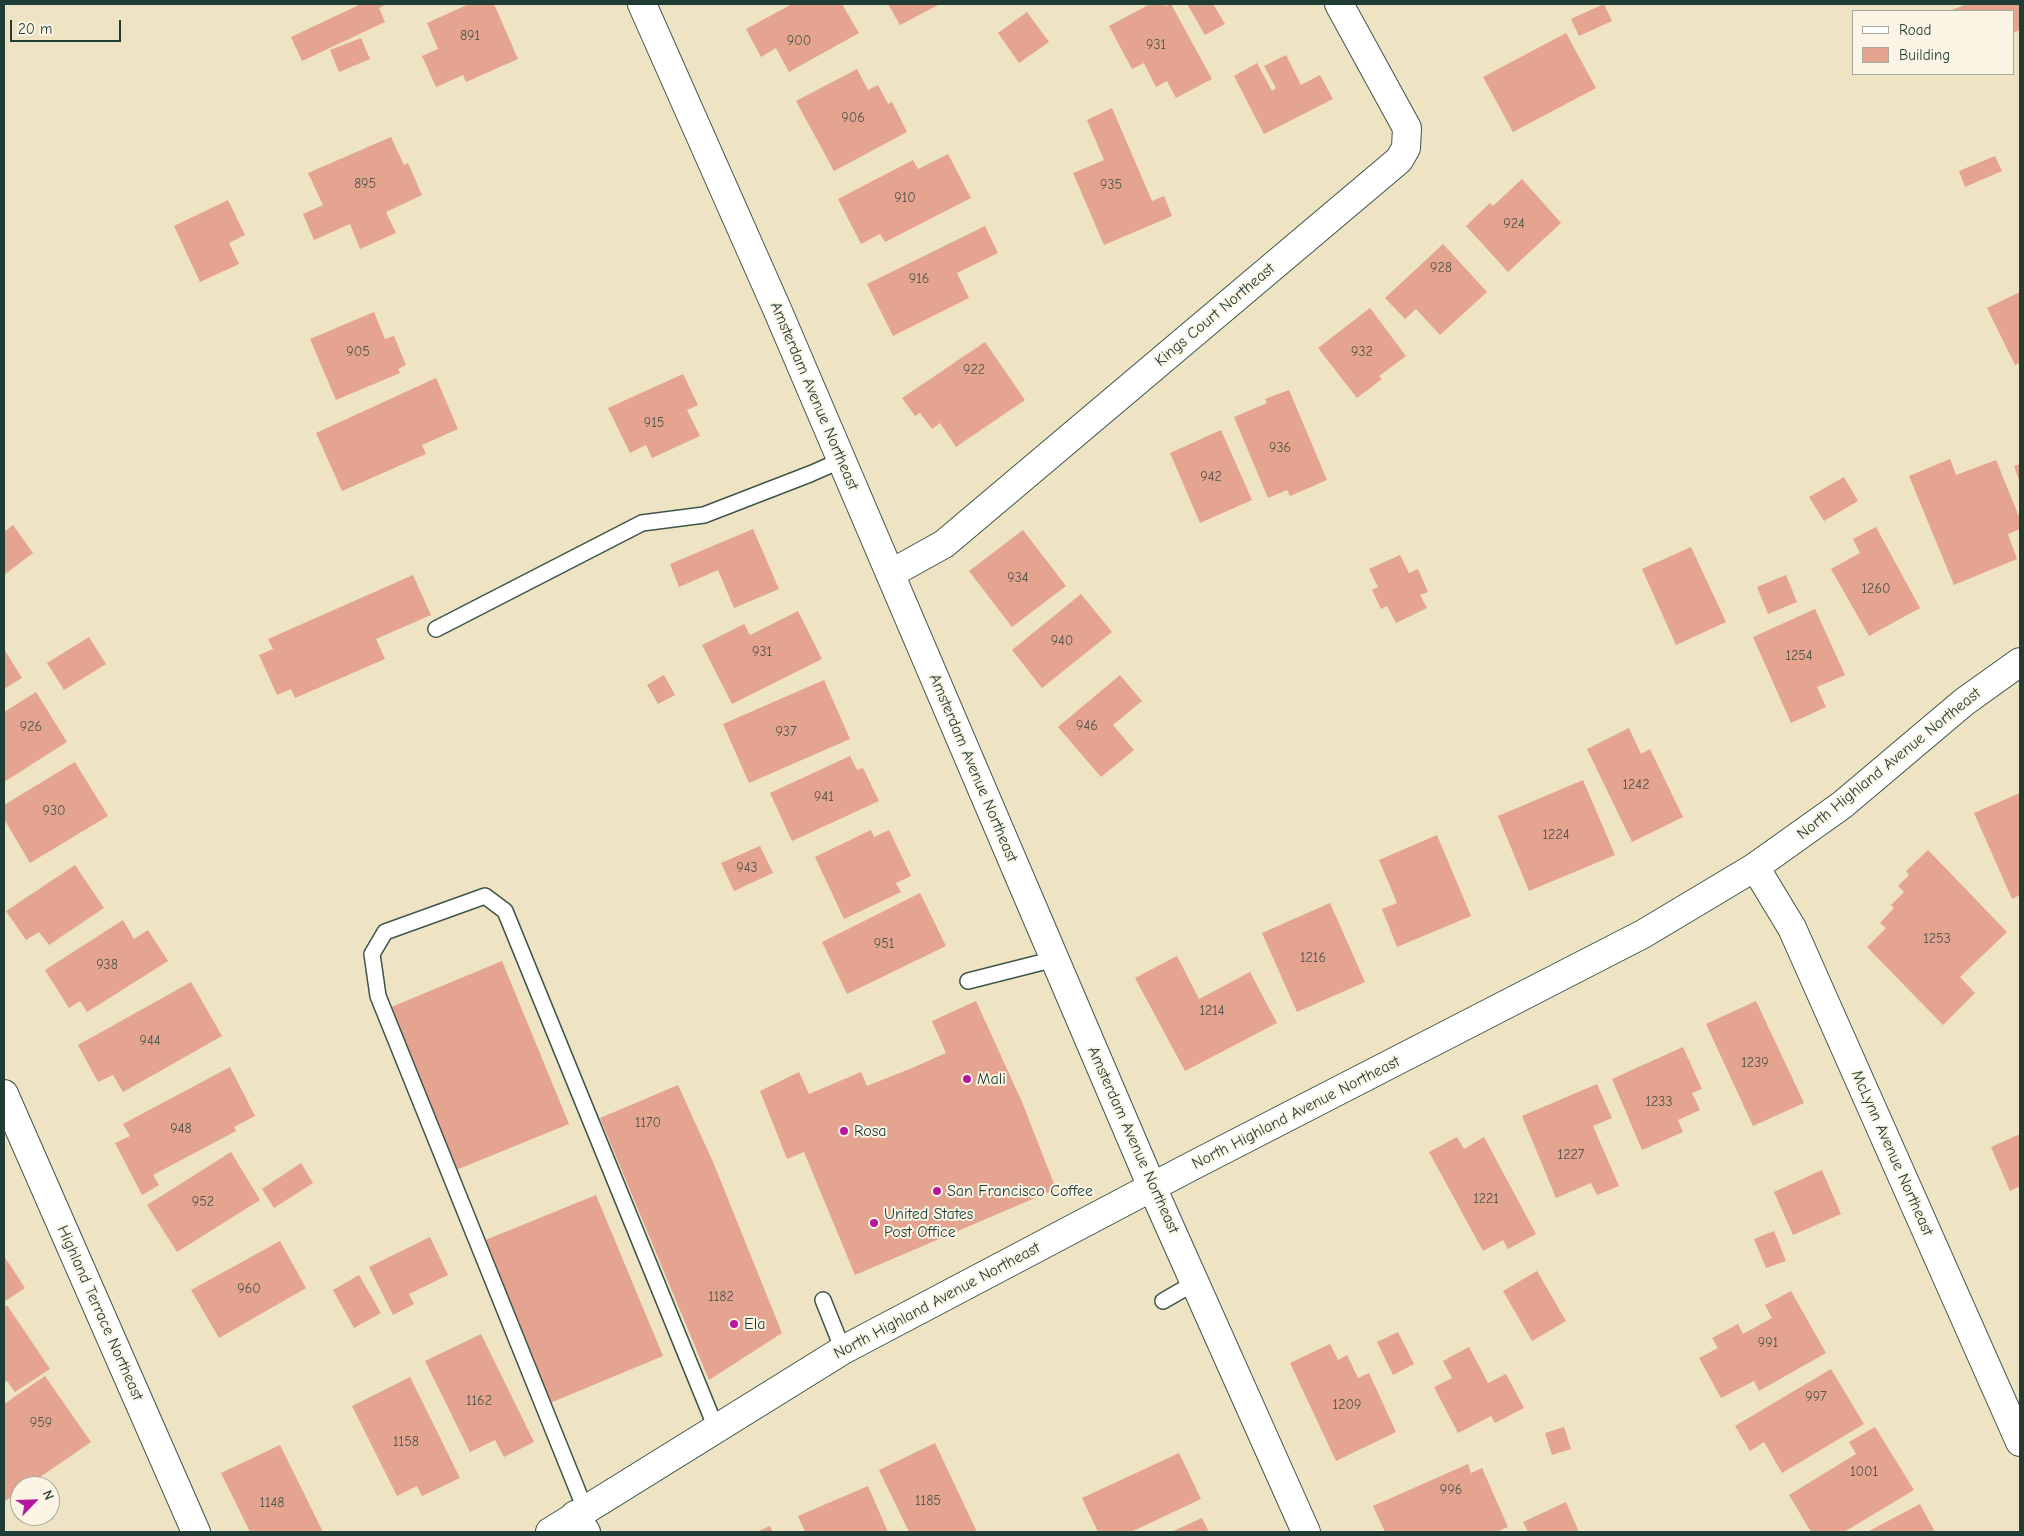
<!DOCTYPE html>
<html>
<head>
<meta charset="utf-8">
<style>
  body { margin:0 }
  #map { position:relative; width:2024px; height:1536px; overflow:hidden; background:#eee3c2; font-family:"Comic Neue",sans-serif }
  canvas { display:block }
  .frame { position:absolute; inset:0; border:5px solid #1f3d34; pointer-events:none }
  .legend { position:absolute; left:1852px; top:10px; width:162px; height:65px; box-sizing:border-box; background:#fcf5e5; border:1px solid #a4ab9e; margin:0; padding:6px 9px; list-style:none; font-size:15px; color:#1f3d34 }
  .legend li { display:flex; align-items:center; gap:10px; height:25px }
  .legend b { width:25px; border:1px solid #a4ab9e }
  .north { position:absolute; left:10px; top:1476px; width:50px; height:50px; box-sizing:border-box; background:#fcf5e5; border:1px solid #a4ab9e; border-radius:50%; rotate:66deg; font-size:14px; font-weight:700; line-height:20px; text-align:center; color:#1f3d34 }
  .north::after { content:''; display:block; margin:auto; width:18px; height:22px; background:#b5179e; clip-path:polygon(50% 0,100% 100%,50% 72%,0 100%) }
  .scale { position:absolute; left:10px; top:20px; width:111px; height:22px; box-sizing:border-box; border:2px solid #1f3d34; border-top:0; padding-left:6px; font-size:15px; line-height:18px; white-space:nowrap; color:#1f3d34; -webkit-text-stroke:4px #fcf5e5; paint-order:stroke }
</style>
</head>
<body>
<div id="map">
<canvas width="2024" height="1536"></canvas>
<div class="frame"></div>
<ul class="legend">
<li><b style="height:6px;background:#fff"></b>Road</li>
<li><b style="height:14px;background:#e5a48f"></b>Building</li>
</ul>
<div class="north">N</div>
<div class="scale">20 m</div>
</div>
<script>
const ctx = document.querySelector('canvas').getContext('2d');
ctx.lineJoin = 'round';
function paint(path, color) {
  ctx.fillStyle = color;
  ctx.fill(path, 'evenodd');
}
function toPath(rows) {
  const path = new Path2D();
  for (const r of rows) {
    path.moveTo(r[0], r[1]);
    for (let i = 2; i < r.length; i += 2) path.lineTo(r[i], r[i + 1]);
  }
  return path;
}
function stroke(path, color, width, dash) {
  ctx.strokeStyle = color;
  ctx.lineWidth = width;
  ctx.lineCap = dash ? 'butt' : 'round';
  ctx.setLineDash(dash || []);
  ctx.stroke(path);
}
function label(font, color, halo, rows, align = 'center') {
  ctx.font = font + ' "Comic Neue",sans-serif';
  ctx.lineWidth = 4;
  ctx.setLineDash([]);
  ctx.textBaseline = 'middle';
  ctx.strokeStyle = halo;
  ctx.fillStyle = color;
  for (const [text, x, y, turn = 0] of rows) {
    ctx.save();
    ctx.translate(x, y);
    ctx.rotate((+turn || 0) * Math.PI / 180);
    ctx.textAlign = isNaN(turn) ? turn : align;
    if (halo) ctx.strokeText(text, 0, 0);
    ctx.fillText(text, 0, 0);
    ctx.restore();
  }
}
paint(toPath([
  [361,4,387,4,379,8,385,22,302,61,291,37],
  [469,4,494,4,518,59,466,82,463,75,436,87,422,56,438,49,427,23],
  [792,4,842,4,859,33,789,72,776,48,761,57,746,29],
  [888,4,940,4,900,25],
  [1150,4,1164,4,1165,6,1171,4,1212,79,1176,98,1167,81,1156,87,1144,63,1132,69,1109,26],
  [1187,4,1213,4,1225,24,1205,35],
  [1604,4,1612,21,1579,36,1571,19],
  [1967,4,2020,4,2020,30,2013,33,2013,11,1949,11],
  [1027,12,1049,42,1019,63,998,33],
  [1566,33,1596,88,1513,132,1483,77],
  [361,38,370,59,339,72,330,50],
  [1286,55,1301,85,1320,75,1333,99,1264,134,1234,76,1257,63,1272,91,1276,88,1264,66],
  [857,69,868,90,878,85,888,104,892,102,907,132,834,171,796,101],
  [1112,108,1152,201,1164,196,1172,216,1104,245,1073,173,1104,160,1087,120],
  [391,137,404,165,408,163,422,195,386,212,396,233,360,249,350,224,314,240,303,214,323,205,308,173],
  [948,154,971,198,885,242,880,234,861,244,838,199,913,160,918,169],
  [1995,156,2002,171,1965,187,1959,171],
  [1522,179,1561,223,1508,272,1466,226,1490,203,1493,206],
  [228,200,245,235,229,243,239,264,200,282,174,226],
  [985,226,998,253,957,273,969,298,893,336,867,284],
  [1443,244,1487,292,1440,335,1416,309,1405,319,1385,298],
  [2020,292,2020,363,2015,365,1987,308],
  [1370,308,1406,356,1379,376,1382,379,1357,398,1318,348],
  [374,312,385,339,394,336,406,365,398,369,400,373,336,400,310,339],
  [985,342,1025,400,956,447,940,423,932,429,920,413,915,416,902,398],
  [683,374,698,405,687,410,700,436,652,458,646,445,630,453,608,408],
  [436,378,458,429,422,445,426,454,342,491,316,433],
  [1289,390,1327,480,1290,496,1287,490,1268,498,1234,417,1267,403,1265,399],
  [1221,430,1252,500,1200,523,1170,453],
  [1950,459,1956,475,1996,460,2020,519,2020,529,2008,534,2017,559,1954,585,1909,476],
  [2020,464,2020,483,2014,466],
  [1844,477,1858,501,1824,521,1809,497],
  [13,525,33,553,4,575,4,532],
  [1876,527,1920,608,1869,636,1831,569,1860,553,1853,539],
  [753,529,779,589,734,608,718,570,679,587,670,564],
  [1023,530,1066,586,1012,627,969,571],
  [1691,547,1726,622,1676,645,1642,569],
  [1400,555,1409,573,1418,569,1428,592,1420,595,1427,608,1396,623,1387,606,1381,609,1372,590,1378,587,1369,569],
  [413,575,431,615,376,639,385,659,295,698,291,689,277,695,259,655,273,649,268,639],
  [1786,575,1797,602,1768,614,1757,587],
  [1081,594,1112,632,1042,688,1012,650],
  [1815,609,1845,675,1817,687,1826,707,1791,723,1753,637],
  [798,611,822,659,732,704,702,645,744,624,750,635],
  [89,637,106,664,64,690,47,663],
  [4,649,22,678,4,689],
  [664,675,675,695,658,704,647,685],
  [1120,675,1142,701,1113,725,1134,750,1101,777,1058,727],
  [824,680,850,739,749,783,723,724],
  [36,692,67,742,4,782,4,712],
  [1629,728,1641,754,1650,749,1683,817,1632,842,1587,749],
  [850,756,857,770,863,768,879,801,792,841,770,793],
  [75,762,108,816,30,863,4,819,4,805],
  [1583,780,1615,855,1529,891,1498,816],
  [2020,793,2020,895,2012,899,1974,813],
  [871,830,874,837,889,830,911,876,896,883,901,892,844,919,815,857],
  [1437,835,1471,916,1397,947,1382,909,1397,903,1379,860],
  [760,846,773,873,734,891,721,863],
  [1928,850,2007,932,1960,977,1975,993,1943,1025,1867,947,1886,928,1880,923,1894,908,1891,905,1904,892,1898,886,1909,875,1906,871],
  [75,865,104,908,49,945,39,932,26,940,6,911],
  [920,893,946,946,847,994,822,942],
  [1330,903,1365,982,1297,1012,1262,933],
  [123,920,134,939,148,930,168,961,87,1012,80,1001,69,1008,45,970],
  [1177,956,1199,999,1250,972,1277,1023,1185,1071,1135,978],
  [502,961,569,1124,456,1170,389,1008],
  [191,982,222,1036,123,1092,113,1075,98,1082,78,1045],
  [976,1001,1022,1102,1056,1189,855,1275,804,1152,787,1159,760,1091,799,1072,809,1094,861,1072,867,1086,912,1068,946,1053,932,1021],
  [1756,1001,1804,1103,1753,1126,1706,1024],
  [1683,1047,1702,1089,1692,1093,1700,1110,1678,1120,1683,1132,1642,1150,1612,1079],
  [230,1067,255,1116,234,1127,236,1131,153,1175,159,1185,142,1195,115,1143,130,1136,123,1124],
  [1597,1084,1612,1118,1593,1126,1619,1186,1597,1195,1591,1183,1556,1198,1522,1116],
  [678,1085,713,1162,782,1333,709,1380,600,1118],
  [2020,1134,2020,1186,2010,1191,1991,1147],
  [1457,1137,1464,1149,1484,1137,1536,1234,1508,1249,1503,1240,1483,1251,1429,1152],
  [231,1152,260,1200,177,1252,147,1205],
  [301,1163,313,1183,274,1208,262,1189],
  [1822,1170,1841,1214,1793,1235,1774,1192],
  [596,1195,663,1356,550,1403,483,1241],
  [1774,1231,1786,1261,1766,1268,1754,1239],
  [430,1237,448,1275,409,1294,414,1304,393,1315,369,1267],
  [280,1241,306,1288,219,1338,191,1290],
  [4,1256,25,1288,4,1302],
  [1537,1271,1566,1321,1532,1341,1503,1291],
  [359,1275,381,1313,354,1328,333,1290],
  [1791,1291,1826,1353,1759,1391,1754,1381,1721,1398,1699,1358,1718,1348,1712,1338,1738,1324,1743,1334,1772,1318,1765,1305],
  [7,1305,50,1369,15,1392,7,1381,4,1383,4,1307],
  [1398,1332,1414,1364,1393,1375,1377,1342],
  [481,1334,534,1442,504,1457,495,1440,470,1452,425,1361],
  [1330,1344,1338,1360,1347,1355,1358,1378,1369,1373,1396,1432,1336,1461,1290,1363],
  [1469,1347,1488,1383,1506,1374,1524,1408,1495,1423,1491,1416,1458,1433,1434,1387,1452,1378,1443,1361],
  [1831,1369,1864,1424,1782,1473,1764,1442,1750,1451,1735,1426],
  [45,1376,91,1442,27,1486,20,1486,20,1491,4,1502,4,1404],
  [410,1377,460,1478,422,1496,417,1486,397,1496,352,1406],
  [1564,1427,1571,1449,1552,1455,1545,1433],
  [1875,1427,1914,1490,1844,1532,1811,1532,1789,1495,1856,1454,1849,1442],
  [935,1443,977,1532,909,1532,879,1470],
  [280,1445,323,1532,250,1532,221,1473],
  [1179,1453,1201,1499,1131,1532,1098,1532,1082,1498],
  [1468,1464,1471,1473,1482,1468,1508,1527,1496,1532,1385,1532,1373,1506],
  [868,1486,888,1532,805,1532,798,1516],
  [1566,1502,1579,1532,1528,1532,1523,1522],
  [1920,1504,1935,1532,1867,1532],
  [1202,1518,1209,1532,1171,1532],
  [770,1526,773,1532,757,1532]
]), '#e5a48f');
const service = toPath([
  [436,629,642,523,704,515,810,474,842,460],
  [968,981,1055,959],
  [823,1300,843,1350],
  [1163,1301,1196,1282],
  [585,1509,378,996,372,954,385,932,485,896,505,911,716,1428]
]);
const minor = toPath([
  [642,4,777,309,1152,1187,1306,1532],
  [890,574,944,544,1399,160,1406,148,1407,128,1339,4],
  [1755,867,1792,928,2020,1442],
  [4,1094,196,1532],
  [575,1515,586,1532]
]);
const tertiary = toPath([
  [550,1532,843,1350,1190,1167,1643,934,1755,867,1842,805,1964,702,2020,662]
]);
stroke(service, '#3e5649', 18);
stroke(minor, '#3e5649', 30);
stroke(tertiary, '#3e5649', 30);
stroke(service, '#fff', 15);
stroke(minor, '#fff', 28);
stroke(tertiary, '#fff', 28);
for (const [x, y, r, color] of [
  [967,1079,5,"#b5179e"],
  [844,1131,5,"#b5179e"],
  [937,1191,5,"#b5179e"],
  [874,1223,5,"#b5179e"],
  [734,1324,5,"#b5179e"]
]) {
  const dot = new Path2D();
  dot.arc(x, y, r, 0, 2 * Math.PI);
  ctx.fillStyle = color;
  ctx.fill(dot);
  stroke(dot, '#fcf5e5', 2);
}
label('14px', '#50574b', null, [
  ["891",470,36],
  ["900",799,41],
  ["931",1156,45],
  ["906",853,118],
  ["895",365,184],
  ["935",1111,185],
  ["910",905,198],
  ["924",1514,224],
  ["928",1441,268],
  ["916",919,279],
  ["905",358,352],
  ["932",1362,352],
  ["922",974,370],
  ["915",654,423],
  ["936",1280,448],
  ["942",1211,477],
  ["934",1018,578],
  ["1260",1876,589],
  ["940",1062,641],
  ["931",762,652],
  ["1254",1799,656],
  ["946",1087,726],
  ["926",31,727],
  ["937",786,732],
  ["1242",1636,785],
  ["941",824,797],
  ["930",54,811],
  ["1224",1556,835],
  ["943",747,868],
  ["1253",1937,939],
  ["951",884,944],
  ["1216",1313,958],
  ["938",107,965],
  ["1214",1212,1011],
  ["944",150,1041],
  ["1239",1755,1063],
  ["1233",1659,1102],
  ["1170",648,1123],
  ["948",181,1129],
  ["1227",1571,1155],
  ["1221",1486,1199],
  ["952",203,1202],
  ["960",249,1289],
  ["1182",721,1297],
  ["991",1768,1343],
  ["997",1816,1397],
  ["1162",479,1401],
  ["1209",1347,1405],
  ["959",41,1423],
  ["1158",406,1442],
  ["1001",1864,1472],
  ["996",1451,1490],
  ["1185",928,1501],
  ["1148",272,1503]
]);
label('16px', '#1f3d34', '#fcf5e5', [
  ["Kings Court Northeast",1215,315,-40],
  ["Amsterdam Avenue Northeast",814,396,67],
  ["North Highland Avenue Northeast",1889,764,-39],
  ["Amsterdam Avenue Northeast",973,768,67],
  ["North Highland Avenue Northeast",1296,1113,-27],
  ["Amsterdam Avenue Northeast",1133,1140,66],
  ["McLynn Avenue Northeast",1892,1153,66],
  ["North Highland Avenue Northeast",937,1301,-28],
  ["Highland Terrace Northeast",100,1313,66]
]);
label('16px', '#1f3d34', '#fcf5e5', [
  ["Mali",977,1079],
  ["Rosa",854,1131],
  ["San Francisco Coffee",947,1191],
  ["United States",884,1214],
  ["Post Office",884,1232],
  ["Ela",744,1324]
], 'left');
</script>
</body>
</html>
